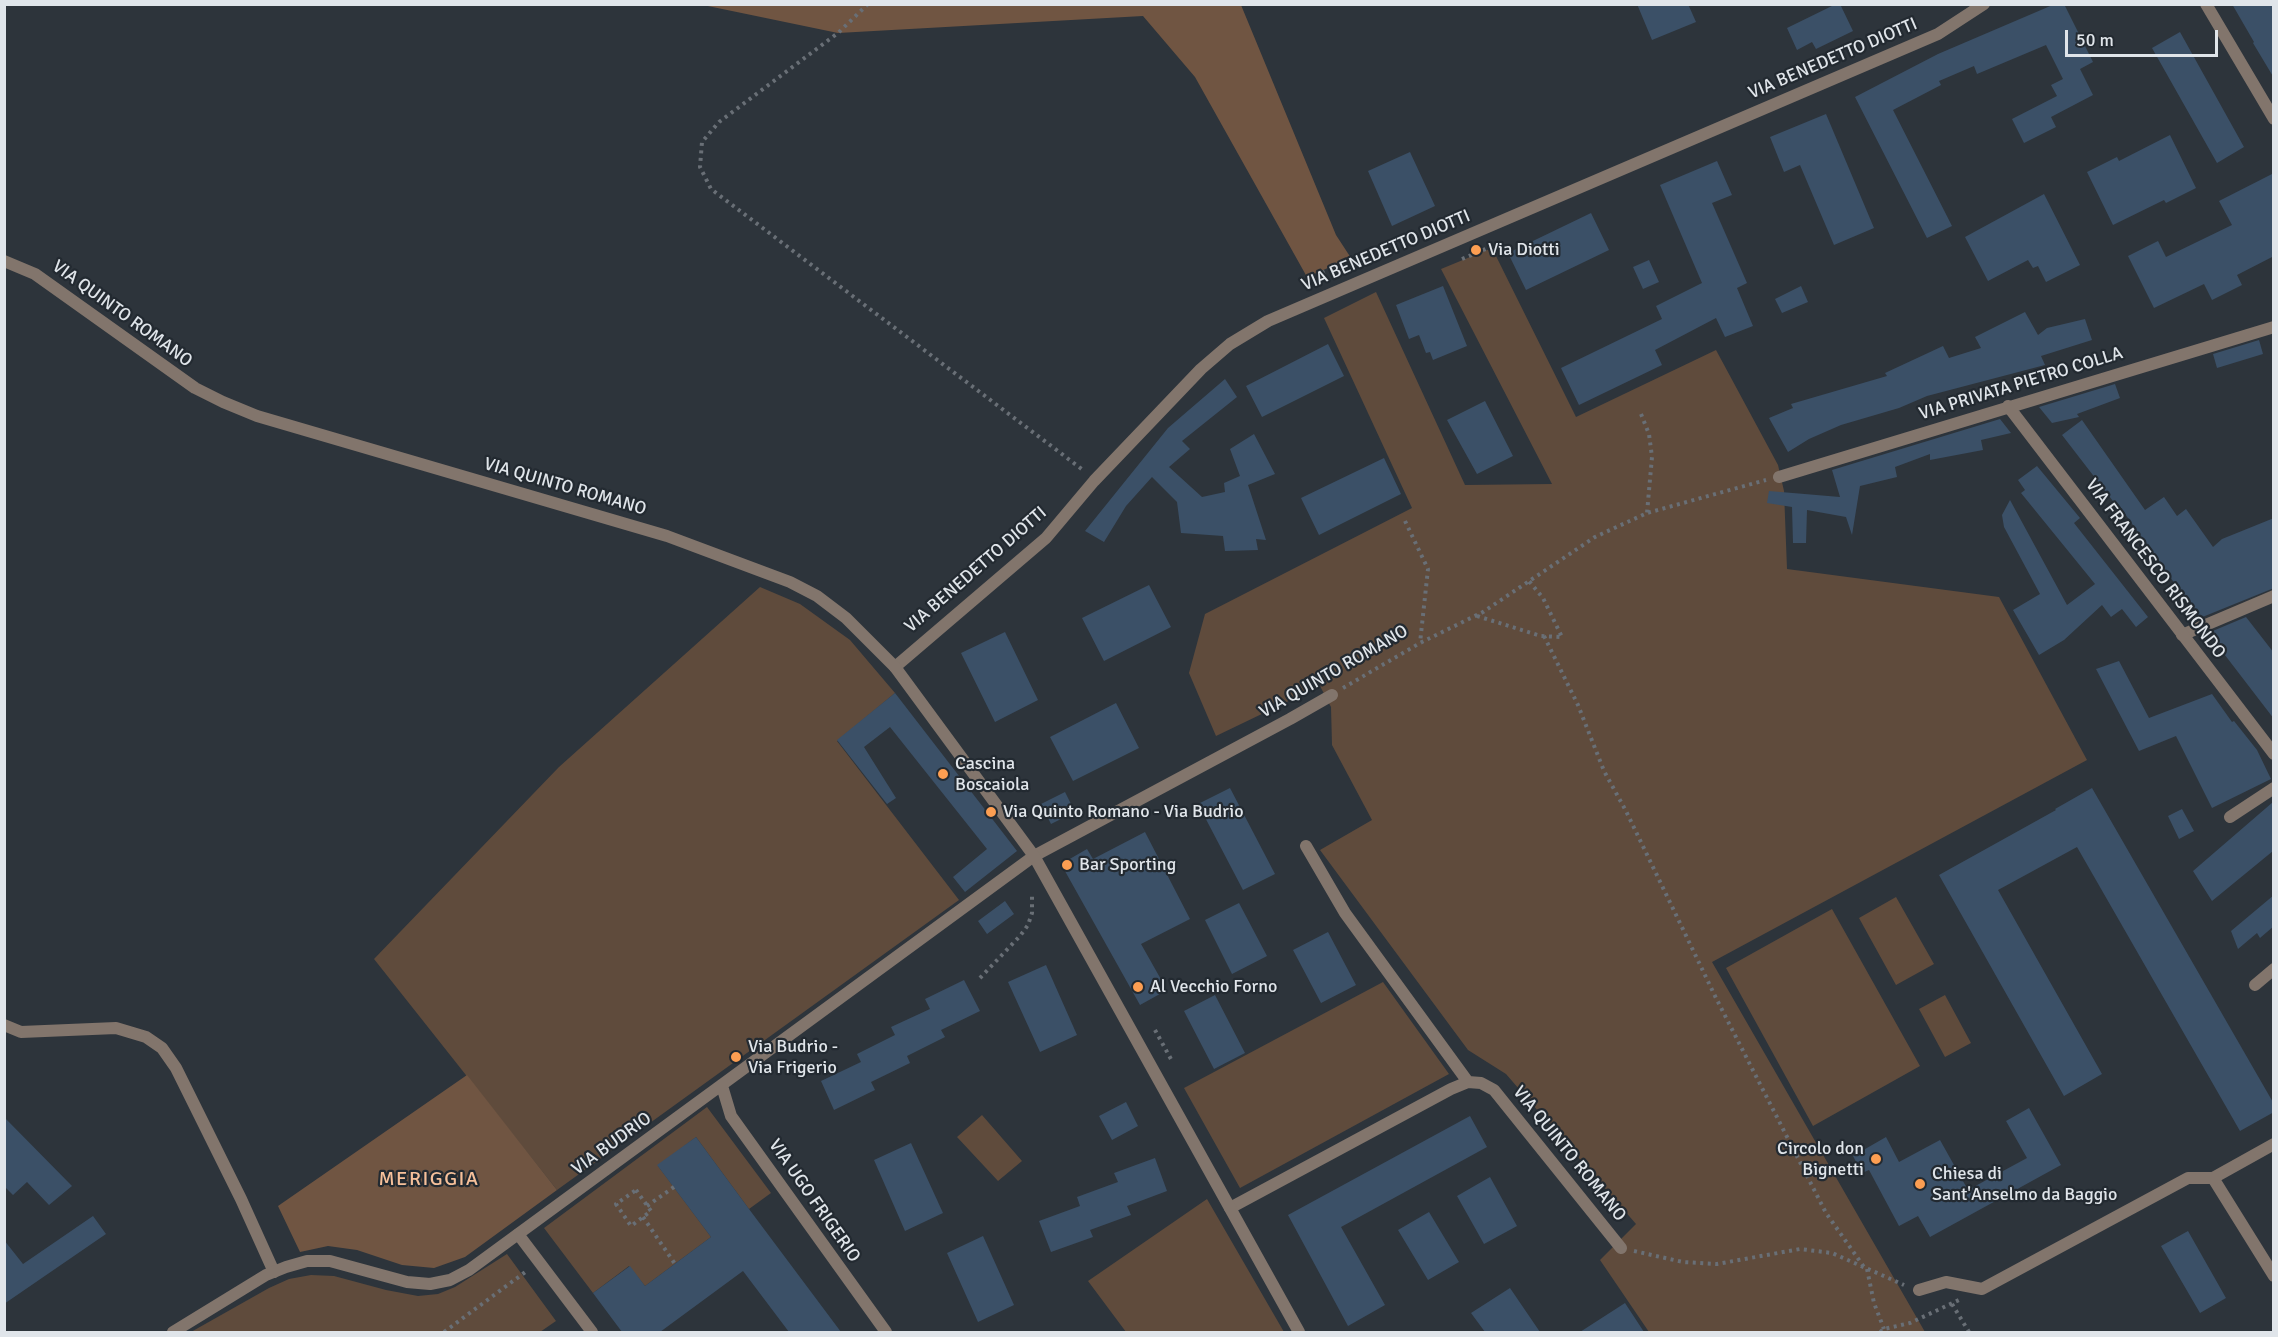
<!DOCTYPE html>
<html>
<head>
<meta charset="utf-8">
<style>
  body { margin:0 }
  #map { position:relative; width:2278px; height:1337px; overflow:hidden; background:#2d343b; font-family:Signika,sans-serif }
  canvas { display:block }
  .frame { position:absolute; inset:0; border:6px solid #e0e5ea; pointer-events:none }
  .scale { position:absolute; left:2065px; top:30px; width:153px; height:27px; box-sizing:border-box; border:3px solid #e0e5ea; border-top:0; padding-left:8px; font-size:18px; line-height:21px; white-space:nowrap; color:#e0e5ea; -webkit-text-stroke:4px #232a31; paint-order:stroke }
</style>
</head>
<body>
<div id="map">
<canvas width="2278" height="1337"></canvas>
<div class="frame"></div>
<div class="scale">50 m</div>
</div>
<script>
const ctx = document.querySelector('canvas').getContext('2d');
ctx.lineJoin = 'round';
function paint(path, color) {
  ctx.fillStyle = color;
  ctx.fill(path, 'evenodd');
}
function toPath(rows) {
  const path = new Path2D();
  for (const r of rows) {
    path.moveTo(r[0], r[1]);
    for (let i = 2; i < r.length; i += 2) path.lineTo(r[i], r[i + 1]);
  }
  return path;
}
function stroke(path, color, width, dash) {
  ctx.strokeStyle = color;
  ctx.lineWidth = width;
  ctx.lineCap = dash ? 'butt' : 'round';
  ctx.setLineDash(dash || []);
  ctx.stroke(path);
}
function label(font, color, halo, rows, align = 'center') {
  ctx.font = font + ' Signika,sans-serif';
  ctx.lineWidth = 4.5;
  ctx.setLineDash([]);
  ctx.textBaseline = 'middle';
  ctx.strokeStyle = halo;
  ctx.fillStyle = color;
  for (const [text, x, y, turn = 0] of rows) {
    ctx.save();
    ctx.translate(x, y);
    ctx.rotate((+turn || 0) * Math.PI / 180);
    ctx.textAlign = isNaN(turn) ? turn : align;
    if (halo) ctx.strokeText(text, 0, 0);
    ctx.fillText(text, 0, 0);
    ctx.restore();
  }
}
paint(toPath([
  [1492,248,1576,417,1716,350,1778,465,1784,491,1787,569,1999,597,2087,760,1712,962,1925,1332,1649,1332,1600,1260,1636,1224,1506,1074,1468,1050,1320,850,1372,820,1332,745,1331,707,1320,686,1216,736,1189,673,1205,614,1412,508,1324,318,1376,292,1465,485,1552,484,1441,269],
  [760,587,800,604,850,640,895,693,837,741,959,900,557,1190,374,959,559,767],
  [1896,897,1934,964,1896,985,1859,918],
  [1832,909,1920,1066,1813,1126,1726,968],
  [1383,982,1449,1074,1240,1188,1184,1088],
  [1945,995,1971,1043,1945,1057,1919,1009],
  [707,1107,771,1193,749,1209,696,1137,658,1166,711,1237,645,1286,629,1266,593,1293,544,1228],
  [982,1115,1022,1161,998,1181,957,1137],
  [1207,1199,1284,1332,1126,1332,1088,1281],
  [507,1254,556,1321,540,1332,191,1332,269,1288,289,1279,311,1275,334,1276,386,1290,418,1296,438,1294,455,1287]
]), '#5f4b3c');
paint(toPath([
  [703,5,1241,5,1336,235,1351,258,1307,277,1195,77,1143,16,838,33],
  [467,1075,557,1190,465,1257,434,1268,402,1265,357,1250,328,1246,300,1252,278,1206]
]), '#705542');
paint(toPath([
  [1637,4,1688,4,1696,22,1652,40],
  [1836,4,1840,4,1853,31,1816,49,1812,42,1797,50,1787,28],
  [2055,4,2064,4,2093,62,2080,69,2093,95,2051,117,2056,127,2024,143,2012,119,2057,96,2051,85,2063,79,2046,45,1977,74,1974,66,1939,81,1941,85,1893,110,1952,226,1927,238,1855,97,1938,54],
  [2232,4,2274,4,2274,78,2253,43,2254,42],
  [2180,32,2244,147,2217,163,2152,48],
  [1826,114,1874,228,1834,245,1800,165,1784,172,1770,137],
  [2170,135,2196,188,2166,203,2164,200,2113,225,2087,172,2117,157,2119,161],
  [1410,152,1435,206,1392,226,1368,171],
  [1717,161,1732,195,1712,203,1747,283,1737,288,1753,326,1725,337,1716,318,1655,350,1662,365,1579,405,1561,368,1662,319,1656,306,1702,283,1660,185],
  [2274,173,2274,256,2237,275,2242,285,2212,300,2204,284,2154,308,2128,256,2158,241,2166,257,2232,225,2219,201],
  [2044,194,2080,265,2046,282,2038,266,2033,268,2028,260,1988,281,1965,237],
  [1591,213,1609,250,1526,290,1508,253],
  [1649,260,1659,282,1643,289,1633,267],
  [1443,286,1467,346,1433,360,1430,352,1426,353,1419,335,1409,339,1396,305],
  [1801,286,1808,302,1782,313,1775,299],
  [2025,312,2038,335,2047,328,2085,319,2092,340,2041,356,2045,365,1927,396,1899,408,1841,425,1809,439,1788,452,1769,418,1793,408,1791,404,1887,376,1885,373,1943,346,1949,358,1981,348,1975,337],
  [2259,340,2263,354,2217,368,2213,354],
  [1328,344,1344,376,1262,417,1246,386],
  [1225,379,1237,397,1182,441,1190,449,1169,467,1202,497,1225,492,1224,483,1240,476,1230,449,1254,434,1275,474,1248,485,1266,540,1256,539,1258,550,1225,551,1223,536,1181,533,1177,502,1152,477,1126,506,1104,542,1085,531,1168,428],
  [2115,384,2120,398,2077,414,2079,417,2052,423,2039,407],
  [1485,401,1513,456,1477,474,1447,420],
  [2000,419,2011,433,1981,440,1983,450,1930,460,1930,454,1895,467,1897,477,1860,486,1852,535,1846,517,1807,510,1806,543,1793,543,1792,507,1767,503,1769,491,1840,497,1832,470],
  [2082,420,2145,510,2164,497,2177,516,2186,509,2213,547,2222,539,2274,518,2274,588,2200,618,2187,596,2185,598,2118,504,2116,505,2062,435],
  [1384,458,1401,494,1319,535,1301,498],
  [2037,466,2080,518,2074,523,2148,617,2136,627,2122,609,2111,617,2102,605,2064,640,2039,655,2013,610,2040,594,2004,527,2002,515,2010,500,2067,605,2095,584,2021,493,2025,490,2018,480],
  [1149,585,1171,627,1104,661,1082,618],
  [2246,617,2274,653,2274,719,2208,633],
  [1005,632,1038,700,995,722,961,653],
  [2119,661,2149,718,2212,694,2232,722,2234,721,2257,750,2271,779,2212,808,2176,736,2139,751,2096,669],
  [895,693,1017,851,965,892,953,877,987,849,890,727,864,747,896,798,887,804,837,740],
  [1116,703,1139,748,1073,781,1050,737],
  [1230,788,1275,874,1243,890,1198,804],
  [2092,788,2274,1104,2274,1112,2240,1131,2077,847,1998,890,2102,1074,2064,1096,1939,875,2056,810,2055,809],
  [1065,792,1075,812,1051,824,1041,804],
  [2273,802,2273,851,2212,901,2193,871],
  [2182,809,2194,831,2179,839,2168,816],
  [1145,832,1190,919,1141,944,1167,990,1140,1005,1061,864,1087,849,1093,859],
  [2274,895,2274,926,2260,938,2257,933,2238,949,2231,931],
  [1005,901,1014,914,987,934,978,921],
  [1239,903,1267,956,1232,974,1205,920],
  [1328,932,1356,985,1321,1003,1293,950],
  [1046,965,1077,1035,1040,1052,1008,982],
  [964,980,980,1011,941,1030,945,1037,907,1056,910,1063,871,1082,875,1090,834,1110,821,1081,861,1062,857,1054,895,1035,891,1027,930,1009,925,999],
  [1215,995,1245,1053,1214,1069,1184,1011],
  [1126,1102,1138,1126,1112,1140,1099,1116],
  [2029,1108,2061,1165,1930,1237,1918,1216,1899,1226,1869,1170,1862,1173,1853,1156,1886,1137,1899,1162,1940,1140,1968,1190,2027,1158,2006,1121],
  [1470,1116,1487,1147,1341,1227,1385,1305,1348,1326,1288,1215],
  [4,1117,72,1186,49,1205,27,1182,13,1195,4,1186],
  [696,1137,749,1209,841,1332,789,1332,743,1271,660,1332,622,1332,593,1293,630,1266,645,1286,711,1237,657,1165],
  [911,1143,943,1213,905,1231,874,1160],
  [1155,1158,1167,1191,1127,1206,1131,1215,1090,1230,1093,1237,1051,1252,1039,1221,1080,1206,1077,1197,1118,1182,1114,1173],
  [1490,1177,1517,1226,1484,1244,1457,1196],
  [1429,1212,1459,1262,1428,1280,1398,1230],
  [93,1216,106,1234,4,1304,4,1240,23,1264],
  [2188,1231,2226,1298,2200,1313,2161,1246],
  [983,1236,1014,1305,978,1322,947,1253],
  [1510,1288,1540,1332,1485,1332,1471,1313],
  [1625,1303,1644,1332,1580,1332]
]), '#3b5067');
stroke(toPath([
  [868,4,838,33,719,122,702,142,700,167,711,189,1083,470],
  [1462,259,1495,245],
  [1322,273,1354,259],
  [1641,414,1649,434,1652,457,1647,513],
  [1405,521,1428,569,1420,643],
  [1477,616,1541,636,1562,637,1543,598,1529,581],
  [1544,636,1578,705,1604,771,1626,811,1716,998,1826,1213,1864,1267],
  [1343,688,1420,643,1483,612,1595,537,1647,513,1766,480],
  [980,978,1020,936,1028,925,1032,913,1032,893],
  [1155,1030,1172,1061],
  [636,1190,651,1211,631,1226,616,1204,636,1190],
  [647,1206,674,1187],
  [643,1217,675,1264],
  [1634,1251,1683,1262,1717,1264,1800,1249,1832,1253,1904,1285],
  [1867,1269,1874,1303,1884,1329],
  [1952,1304,1969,1332],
  [444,1332,528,1270],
  [1880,1332,1884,1329,1910,1323,1959,1300]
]), '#696f76', 4, [3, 4.5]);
stroke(toPath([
  [2182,635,2274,596],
  [4,1025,21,1032,116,1028,146,1037,162,1048,176,1068,241,1199,274,1272]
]), '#82756c', 12);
stroke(toPath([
  [2206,4,2274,119],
  [2008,406,2274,754],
  [1779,477,2274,327],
  [895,667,1046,538,1094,481,1201,369,1230,344,1268,321,1938,34,1984,4],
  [2230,817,2274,788],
  [1306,846,1345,913,1468,1082],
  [2255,985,2274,969],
  [722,1086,731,1116,886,1332],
  [2213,1178,2274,1276],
  [1230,1208,1451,1089,1468,1082,1481,1083,1494,1090,1621,1248],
  [518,1234,592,1332],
  [1919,1290,1946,1282,1982,1289,2188,1178,2213,1178,2274,1144],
  [173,1332,266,1275,286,1267,307,1261,330,1261,407,1282,430,1284,450,1280,469,1270,1034,856,1290,719,1332,695]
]), '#82756c', 12);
stroke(toPath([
  [4,261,35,274,195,388,223,402,257,416,667,536,790,582,817,596,846,618,895,667,1034,856,1299,1332]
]), '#82756c', 12);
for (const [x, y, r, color] of [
  [1476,250,6,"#fc9e52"],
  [943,774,6,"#fc9e52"],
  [991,812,6,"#fc9e52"],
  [1067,865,6,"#fc9e52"],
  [1138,987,6,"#fc9e52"],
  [736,1057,6,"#fc9e52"],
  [1876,1159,6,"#fc9e52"],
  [1920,1184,6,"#fc9e52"]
]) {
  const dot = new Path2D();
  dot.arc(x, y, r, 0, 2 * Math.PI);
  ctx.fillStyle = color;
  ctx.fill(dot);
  stroke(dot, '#232a31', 2);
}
label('18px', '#e0e5ea', '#232a31', [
  ["VIA BENEDETTO DIOTTI",1833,59,-23],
  ["VIA BENEDETTO DIOTTI",1386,251,-23],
  ["VIA QUINTO ROMANO",122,314,36],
  ["VIA PRIVATA PIETRO COLLA",2021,384,-17],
  ["VIA QUINTO ROMANO",565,487,16],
  ["VIA FRANCESCO RISMONDO",2155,569,53],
  ["VIA BENEDETTO DIOTTI",976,570,-41],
  ["VIA QUINTO ROMANO",1334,672,-30],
  ["VIA BUDRIO",612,1144,-36],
  ["VIA QUINTO ROMANO",1569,1154,51],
  ["VIA UGO FRIGERIO",814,1201,55]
]);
label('18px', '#e0e5ea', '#232a31', [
  ["Via Diotti",1488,250],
  ["Cascina",955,764],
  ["Boscaiola",955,785],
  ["Via Quinto Romano - Via Budrio",1003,812],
  ["Bar Sporting",1079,865],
  ["Al Vecchio Forno",1150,987],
  ["Via Budrio -",748,1047],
  ["Via Frigerio",748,1068],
  ["Circolo don",1864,1149,"right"],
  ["Bignetti",1864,1170,"right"],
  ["Chiesa di",1932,1174],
  ["Sant'Anselmo da Baggio",1932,1195]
], 'left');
ctx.letterSpacing = '1.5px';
label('20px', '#f6c09a', '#232a31', [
  ["MERIGGIA",429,1180]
]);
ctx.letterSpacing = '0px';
</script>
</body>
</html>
